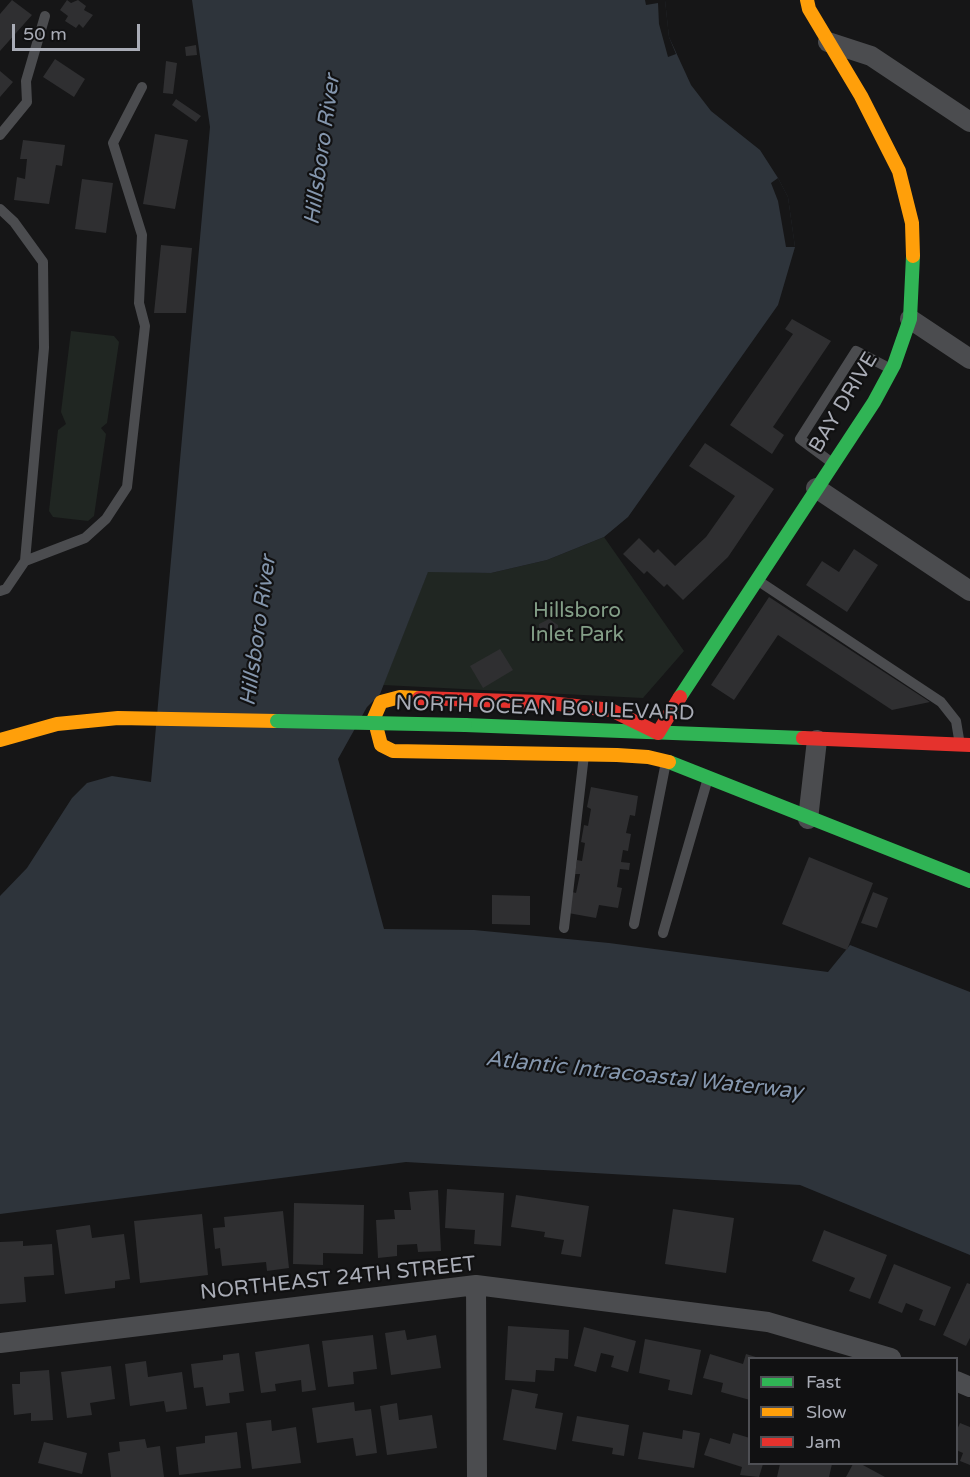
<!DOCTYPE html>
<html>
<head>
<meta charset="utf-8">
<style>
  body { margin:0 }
  #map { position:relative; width:970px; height:1477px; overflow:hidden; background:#161617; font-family:"Varela Round",sans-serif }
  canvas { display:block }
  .legend { position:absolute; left:748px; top:1357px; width:210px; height:108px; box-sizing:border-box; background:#111112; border:2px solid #4e4f54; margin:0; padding:8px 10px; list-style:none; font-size:18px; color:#a9acb6 }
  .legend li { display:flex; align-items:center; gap:12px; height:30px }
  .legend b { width:30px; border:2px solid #4e4f54 }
  .scale { position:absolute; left:12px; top:24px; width:128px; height:27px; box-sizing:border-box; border:3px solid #a9acb6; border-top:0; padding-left:8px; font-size:18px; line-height:21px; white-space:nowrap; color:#a9acb6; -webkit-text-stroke:4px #111112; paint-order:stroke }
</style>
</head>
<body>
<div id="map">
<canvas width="970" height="1477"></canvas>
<ul class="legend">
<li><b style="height:8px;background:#30b455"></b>Fast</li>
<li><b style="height:8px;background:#ff9f0a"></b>Slow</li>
<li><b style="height:8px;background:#e5322d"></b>Jam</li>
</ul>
<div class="scale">50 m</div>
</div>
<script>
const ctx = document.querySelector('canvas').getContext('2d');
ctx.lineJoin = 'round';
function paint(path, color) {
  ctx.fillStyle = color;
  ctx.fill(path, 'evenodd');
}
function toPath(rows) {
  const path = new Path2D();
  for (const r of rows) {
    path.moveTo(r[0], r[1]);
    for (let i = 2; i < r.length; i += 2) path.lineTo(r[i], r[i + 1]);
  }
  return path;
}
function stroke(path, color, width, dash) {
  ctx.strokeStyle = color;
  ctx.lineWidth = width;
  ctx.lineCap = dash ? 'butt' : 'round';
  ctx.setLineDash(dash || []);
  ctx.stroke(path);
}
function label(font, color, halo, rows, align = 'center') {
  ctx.font = font + ' "Varela Round",sans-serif';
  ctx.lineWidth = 4.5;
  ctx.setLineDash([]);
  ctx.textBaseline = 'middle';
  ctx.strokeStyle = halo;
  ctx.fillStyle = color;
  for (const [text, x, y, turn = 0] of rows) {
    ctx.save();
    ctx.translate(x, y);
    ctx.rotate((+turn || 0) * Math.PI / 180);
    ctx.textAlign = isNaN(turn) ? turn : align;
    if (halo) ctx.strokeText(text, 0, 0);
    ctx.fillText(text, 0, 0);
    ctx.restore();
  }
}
paint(toPath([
  [71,331,114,336,119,342,107,423,101,428,106,434,94,516,88,521,53,517,49,511,58,430,66,424,61,412],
  [604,537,684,651,643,698,383,685,428,571,491,573,547,560]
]), '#202622');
paint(toPath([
  [192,0,665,0,669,37,691,85,711,111,760,150,778,178,788,197,795,247,778,305,628,517,604,537,547,560,491,573,428,572,380,694,367,707,338,759,384,929,474,930,609,943,828,972,850,945,970,992,970,1255,800,1185,406,1162,0,1214,0,896,27,868,72,798,87,783,112,776,151,782,210,127]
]), '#2e343b');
paint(toPath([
  [645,0,665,0,669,37,676,54,668,57,659,24,658,3,646,5],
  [778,178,788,197,795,247,786,247,778,201,771,183]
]), '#161617');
paint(toPath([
  [12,0,32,15,0,51,0,14],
  [67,0,71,3,78,0,86,6,84,10,93,15,83,28,79,24,76,28,65,21,68,16,60,10],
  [196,45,197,55,186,56,185,47],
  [55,59,85,79,74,97,43,77],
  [166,61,177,63,173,94,163,93],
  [0,71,13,82,0,97],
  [176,99,201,116,196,122,172,105],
  [155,134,188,140,175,209,143,204],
  [23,140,65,145,62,166,56,165,49,204,14,200,17,177,25,179,27,159,20,159],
  [82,179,113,183,106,233,75,229],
  [161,245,192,248,186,313,154,313],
  [792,319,831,341,773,427,784,435,772,454,730,425,793,334,785,329],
  [705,443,774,489,728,557,683,600,667,584,664,587,647,571,644,574,623,554,639,538,654,553,658,549,675,566,706,537,735,496,689,466],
  [854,549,878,565,847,612,806,585,822,561,839,572],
  [769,597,930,702,892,710,778,635,734,700,711,685],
  [549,619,558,625,558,637,548,642,538,636,539,624],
  [500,649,513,670,483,688,470,666],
  [591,787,638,796,635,816,630,815,626,833,631,834,628,851,623,850,621,862,630,863,629,870,620,869,617,887,622,888,618,908,599,905,596,918,568,913,572,892,576,893,580,874,575,874,577,860,582,861,585,843,581,842,584,825,588,826,591,809,587,807],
  [809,857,873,883,847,950,782,924],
  [873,892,888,898,877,928,861,923],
  [492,895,530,896,530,925,492,924],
  [447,1189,504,1193,501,1246,474,1244,475,1230,445,1228],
  [438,1190,441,1251,418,1252,417,1244,397,1245,397,1256,378,1258,376,1220,395,1219,394,1210,411,1210,409,1192],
  [516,1195,589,1206,581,1257,561,1254,564,1240,544,1237,545,1232,511,1227],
  [294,1203,364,1205,363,1254,323,1253,323,1265,293,1264],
  [673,1209,734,1218,726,1273,665,1264],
  [283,1211,289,1268,267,1271,266,1262,222,1266,220,1248,215,1249,213,1228,225,1227,224,1217],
  [202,1214,208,1275,140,1283,134,1221],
  [90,1225,92,1238,124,1234,130,1279,115,1281,115,1288,65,1294,56,1230],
  [824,1230,887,1255,870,1299,849,1291,855,1278,812,1261],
  [23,1241,23,1246,52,1244,54,1275,24,1277,26,1302,0,1304,0,1242],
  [894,1264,951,1287,935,1326,919,1320,923,1310,906,1303,902,1313,878,1303],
  [967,1283,970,1284,970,1338,966,1346,943,1335],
  [508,1326,569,1330,568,1359,555,1358,554,1371,536,1370,535,1382,505,1380],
  [584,1327,636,1341,628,1372,611,1367,614,1356,601,1353,596,1372,574,1366],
  [405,1330,407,1340,436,1335,441,1368,391,1375,385,1333],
  [373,1335,377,1369,353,1372,354,1384,328,1387,322,1341],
  [645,1339,701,1350,692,1395,668,1390,670,1380,639,1373],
  [309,1344,316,1390,302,1392,301,1380,275,1384,276,1391,261,1393,255,1352],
  [239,1353,244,1391,229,1393,230,1403,206,1406,203,1387,194,1388,191,1364,223,1360,223,1355],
  [710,1354,743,1364,746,1354,759,1358,750,1358,750,1400,721,1392,723,1383,703,1378],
  [146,1361,148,1377,182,1372,187,1409,166,1412,164,1401,130,1406,125,1364],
  [111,1366,115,1399,90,1403,92,1415,67,1418,61,1372],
  [49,1370,53,1420,31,1421,31,1413,14,1415,12,1384,20,1384,20,1372],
  [512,1389,538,1394,535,1408,563,1413,556,1450,503,1440],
  [354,1402,355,1411,371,1409,377,1453,356,1456,353,1438,317,1443,312,1408],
  [397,1403,399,1420,432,1415,437,1448,387,1455,380,1406],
  [577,1416,629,1425,624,1456,612,1454,613,1448,572,1441],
  [271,1420,272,1431,296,1427,301,1463,252,1469,246,1423],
  [960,1423,970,1427,970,1465,960,1461,963,1453,956,1450,956,1432],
  [683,1430,700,1433,694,1468,638,1459,643,1432,682,1439],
  [237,1432,241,1468,179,1475,176,1447,205,1443,205,1436],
  [733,1433,750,1438,750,1464,763,1464,759,1477,740,1475,742,1467,704,1455,710,1438,730,1444],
  [145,1439,147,1448,160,1446,164,1477,111,1477,108,1453,120,1451,119,1442],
  [44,1442,87,1453,82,1474,38,1463],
  [780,1464,832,1464,829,1477,777,1477],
  [853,1464,861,1464,885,1477,846,1477]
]), '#2f2f31');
stroke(toPath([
  [0,135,27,102,26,81,45,16],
  [0,209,14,222,43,262,44,348,25,561,6,589,0,591],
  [831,462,800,439,856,351,891,369],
  [25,561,85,538,106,519,127,487,145,326,139,303,142,235,113,143,142,87],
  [757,580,941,702,956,721,960,745],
  [634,924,666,762],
  [564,928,584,755],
  [663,933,708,778]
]), '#4b4c4f', 10);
stroke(toPath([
  [828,42,871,56,970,122],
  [910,319,970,359],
  [816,488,970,591],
  [808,819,817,740],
  [476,1285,477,1477],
  [0,1343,476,1285,768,1322,891,1358],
  [956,1381,970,1387]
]), '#4b4c4f', 20);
stroke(toPath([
  [680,697,874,402,894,365,910,319,913,256],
  [465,725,803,738],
  [669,762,970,881]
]), '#30b455', 14);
stroke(toPath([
  [807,0,809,9,861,96,899,171,912,223,913,256],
  [419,698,400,697,381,702,374,718,381,745,393,751,617,755,648,757,669,762],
  [0,740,57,724,118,718,277,721]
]), '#ff9f0a', 14);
stroke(toPath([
  [419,698,541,702,611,710,658,733,680,697],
  [803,738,970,745]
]), '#e5322d', 14);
stroke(toPath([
  [277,721,465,725]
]), '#30b455', 14);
label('21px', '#a9acb6', '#111112', [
  ["BAY DRIVE",844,403,-59],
  ["NORTH OCEAN BOULEVARD",545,709,2],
  ["NORTHEAST 24TH STREET",338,1279,-6]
]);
label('21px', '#839e87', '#111112', [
  ["Hillsboro",577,611],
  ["Inlet Park",577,635]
]);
label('italic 22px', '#8496ad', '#111112', [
  ["Hillsboro River",323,150,-82],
  ["Hillsboro River",259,631,-82],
  ["Atlantic Intracoastal Waterway",644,1076,6]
]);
</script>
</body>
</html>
